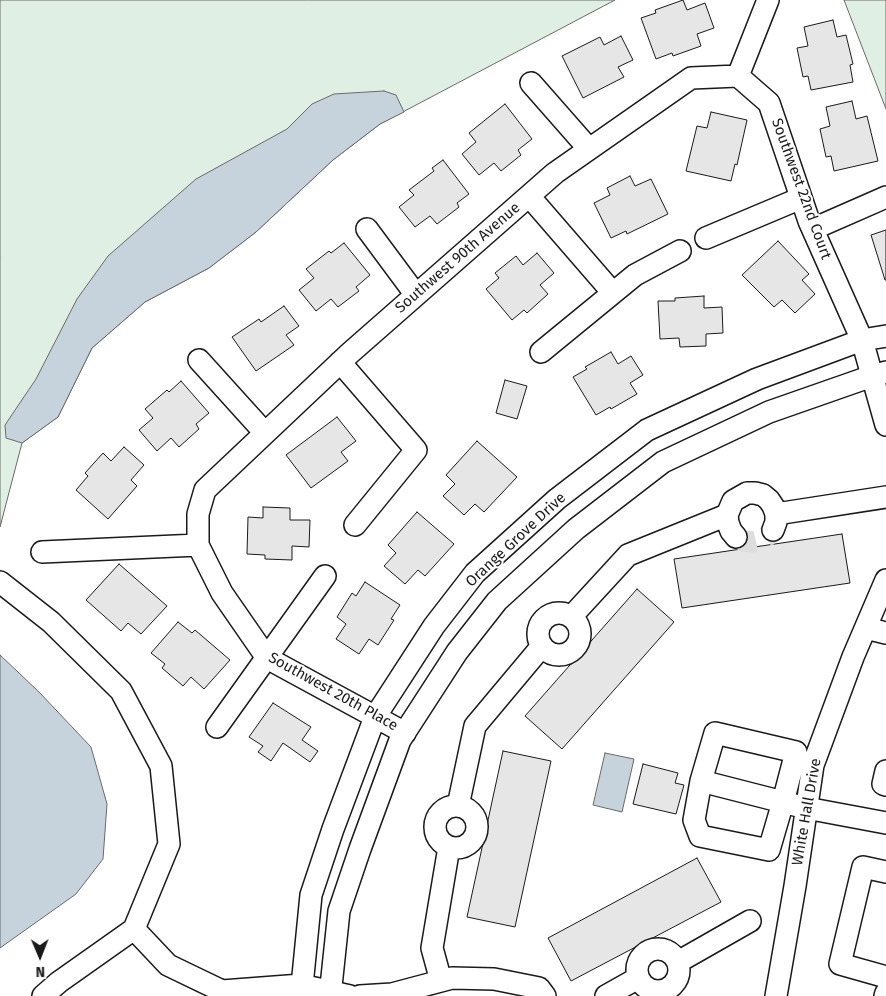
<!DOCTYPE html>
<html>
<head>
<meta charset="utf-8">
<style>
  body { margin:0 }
  #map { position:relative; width:886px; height:996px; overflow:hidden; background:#fff; font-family:"Fira Sans",sans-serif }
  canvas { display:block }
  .north { position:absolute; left:15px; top:931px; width:50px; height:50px; -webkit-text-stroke:4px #fff; paint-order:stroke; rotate:179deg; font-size:14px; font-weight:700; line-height:20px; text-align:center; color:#1a1a1a }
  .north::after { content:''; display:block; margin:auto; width:18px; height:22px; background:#1a1a1a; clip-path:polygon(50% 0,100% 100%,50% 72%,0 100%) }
</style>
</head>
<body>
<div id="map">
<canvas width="886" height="996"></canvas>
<div class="north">N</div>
</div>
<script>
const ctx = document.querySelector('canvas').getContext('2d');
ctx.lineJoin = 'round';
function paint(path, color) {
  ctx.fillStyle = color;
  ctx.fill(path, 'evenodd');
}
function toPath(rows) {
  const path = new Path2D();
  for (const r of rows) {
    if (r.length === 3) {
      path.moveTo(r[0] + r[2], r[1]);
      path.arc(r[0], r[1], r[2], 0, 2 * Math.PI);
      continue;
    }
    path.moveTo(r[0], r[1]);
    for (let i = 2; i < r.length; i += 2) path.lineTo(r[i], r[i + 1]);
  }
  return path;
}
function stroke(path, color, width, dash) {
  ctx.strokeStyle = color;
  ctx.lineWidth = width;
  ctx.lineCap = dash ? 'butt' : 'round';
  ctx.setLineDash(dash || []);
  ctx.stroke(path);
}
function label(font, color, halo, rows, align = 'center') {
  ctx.font = font + ' "Fira Sans",sans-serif';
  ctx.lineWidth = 4;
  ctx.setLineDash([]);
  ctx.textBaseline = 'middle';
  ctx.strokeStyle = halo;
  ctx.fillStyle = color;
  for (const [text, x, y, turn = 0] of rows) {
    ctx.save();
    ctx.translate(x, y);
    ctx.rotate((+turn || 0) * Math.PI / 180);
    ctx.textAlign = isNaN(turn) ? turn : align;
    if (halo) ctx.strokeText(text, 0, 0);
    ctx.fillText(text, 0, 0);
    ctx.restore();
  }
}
const green = toPath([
  [0,0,615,0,380,124,333,160,256,232,209,268,145,302,92,348,58,417,22,443,0,527,0,0],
  [844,0,886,0,886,109,844,0]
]);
paint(green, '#e0efe3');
stroke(green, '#6a6a6a', 1);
const water = toPath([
  [384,91,396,95,404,112,380,124,333,160,256,232,209,268,145,302,92,348,58,417,22,443,6,438,5,425,36,379,77,299,108,256,196,179,287,129,312,104,334,94,384,91],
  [0,655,39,692,91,747,107,804,103,859,76,894,0,948,0,655],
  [605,753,634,759,622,812,593,805,605,753]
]);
paint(water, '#c6d2dc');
stroke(water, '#6a6a6a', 1);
const building = toPath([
  [683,0,687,10,705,3,714,28,697,34,701,46,673,56,672,53,656,59,641,18,656,13,655,10,683,0],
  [833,20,837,37,846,35,853,64,850,65,853,82,811,90,808,76,803,77,797,48,808,46,804,27,833,20],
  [621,36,633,60,618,67,624,77,583,98,562,56,600,37,604,45,621,36],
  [852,101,856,119,867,116,878,161,834,171,831,156,826,157,820,129,830,126,826,107,852,101],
  [505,104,532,139,518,150,521,155,501,171,494,163,479,175,462,154,476,142,469,133,505,104],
  [711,112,747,120,737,165,735,164,731,181,686,171,697,126,707,128,711,112],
  [443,160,469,194,457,203,459,207,437,224,430,216,415,227,399,207,414,195,409,190,434,171,432,168,443,160],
  [630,176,635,186,651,179,668,214,627,234,626,231,611,238,594,203,610,195,607,188,630,176],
  [886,230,886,280,885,280,871,235,886,230],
  [778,241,809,274,802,280,815,294,795,313,782,300,774,307,742,275,778,241],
  [344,243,370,275,356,287,359,291,338,307,331,299,316,311,299,290,314,278,306,269,329,251,331,253,344,243],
  [537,253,554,273,540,285,548,294,527,313,524,310,512,320,486,289,499,278,495,273,516,256,523,265,537,253],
  [704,296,704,308,722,307,723,333,706,334,706,346,680,347,679,338,660,339,658,301,675,301,675,298,704,296],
  [284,306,299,326,286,335,294,345,256,371,232,337,259,319,261,322,284,306],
  [611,352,618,364,631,356,643,375,630,383,637,394,611,409,610,407,596,415,573,377,587,369,585,367,611,352],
  [505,380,527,386,517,419,496,413,505,380],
  [181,381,209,413,196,424,199,429,179,447,171,438,157,451,139,430,153,418,145,409,167,390,169,392,181,381],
  [337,417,356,441,341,452,348,461,311,488,286,455,337,417],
  [477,441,517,477,484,512,475,504,464,515,443,496,455,484,446,475,477,441],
  [124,447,144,465,131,480,137,486,108,519,76,490,88,476,85,473,103,453,111,461,124,447],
  [263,507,290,508,290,520,310,520,309,547,292,546,292,560,265,559,265,555,247,554,248,517,263,518,263,507],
  [417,512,454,544,425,576,418,570,405,584,384,566,396,553,388,545,417,512],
  [842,534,850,583,682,608,674,559,842,534],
  [119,564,167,606,141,634,128,623,121,631,86,600,119,564],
  [365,582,400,605,391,619,394,620,378,645,369,639,359,654,336,639,346,624,337,617,352,593,356,596,365,582],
  [637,589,674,622,562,749,525,716,637,589],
  [178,622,192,633,195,630,230,660,204,689,191,677,183,686,162,668,165,664,151,653,178,622],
  [273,703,311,727,302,740,318,751,310,762,283,743,271,761,258,752,263,746,249,737,273,703],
  [503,751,551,761,515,927,467,917,503,751],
  [643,764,678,773,675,783,684,785,676,814,633,804,643,764],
  [697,858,721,902,571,981,548,938,697,858]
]);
paint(building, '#e6e6e6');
stroke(building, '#1a1a1a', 1);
stroke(toPath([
  [736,537,744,541,752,542,760,540,767,536,773,530]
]), '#ddd', 21, [21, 11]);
const minor = toPath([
  [738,76,769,103,809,221,862,340,886,425],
  [738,76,768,0],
  [531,83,589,149],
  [529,196,613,293],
  [367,229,416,295],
  [813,229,886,197],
  [706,238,801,198],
  [541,352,635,275,680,251],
  [199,360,265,433],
  [340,362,416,450,355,525],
  [776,514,886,497],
  [736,537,731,531,728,523,727,515,733,501,747,493,755,493,763,495,769,500,773,506,776,514,776,522,773,530],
  [42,552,198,545],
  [0,582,51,622,121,691,161,766,169,844,134,929],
  [559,634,21],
  [571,617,628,555,727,515],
  [866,628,886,633],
  [217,727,325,576],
  [405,733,267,658,222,593,198,545,198,514,205,490,350,353,555,173,691,78,738,76],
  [886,771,883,784,886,785],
  [701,781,715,733,796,752,783,802,769,850,700,836,694,820,701,781,783,802,806,808,886,823],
  [458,806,475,726,542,646],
  [456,827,21],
  [886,872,863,867,840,964,886,977],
  [134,929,168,965,222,991,301,985,350,996],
  [658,970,21],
  [678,962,750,921],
  [441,981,432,948,449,847],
  [43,996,59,982,134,929],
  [301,996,311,895,333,829,375,717,434,626,475,573,557,499,647,430,757,379,862,340,886,336],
  [330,996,339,911,360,849,400,740,457,652,497,601,576,529,663,462,769,412,872,376,886,372],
  [360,996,392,994,452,978,494,979,539,988,545,996],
  [606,996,638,978],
  [776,996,795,886,813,765,853,657,886,580],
  [885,996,886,993]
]);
stroke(minor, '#1a1a1a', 24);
stroke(minor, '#fff', 21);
label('15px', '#1a1a1a', '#fff', [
  ["Southwest 22nd Court",801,189,70],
  ["Southwest 90th Avenue",458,258,-41],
  ["Orange Grove Drive",516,540,-43],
  ["Southwest 20th Place",333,692,29],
  ["White Hall Drive",807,812,-80]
]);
</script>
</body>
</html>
